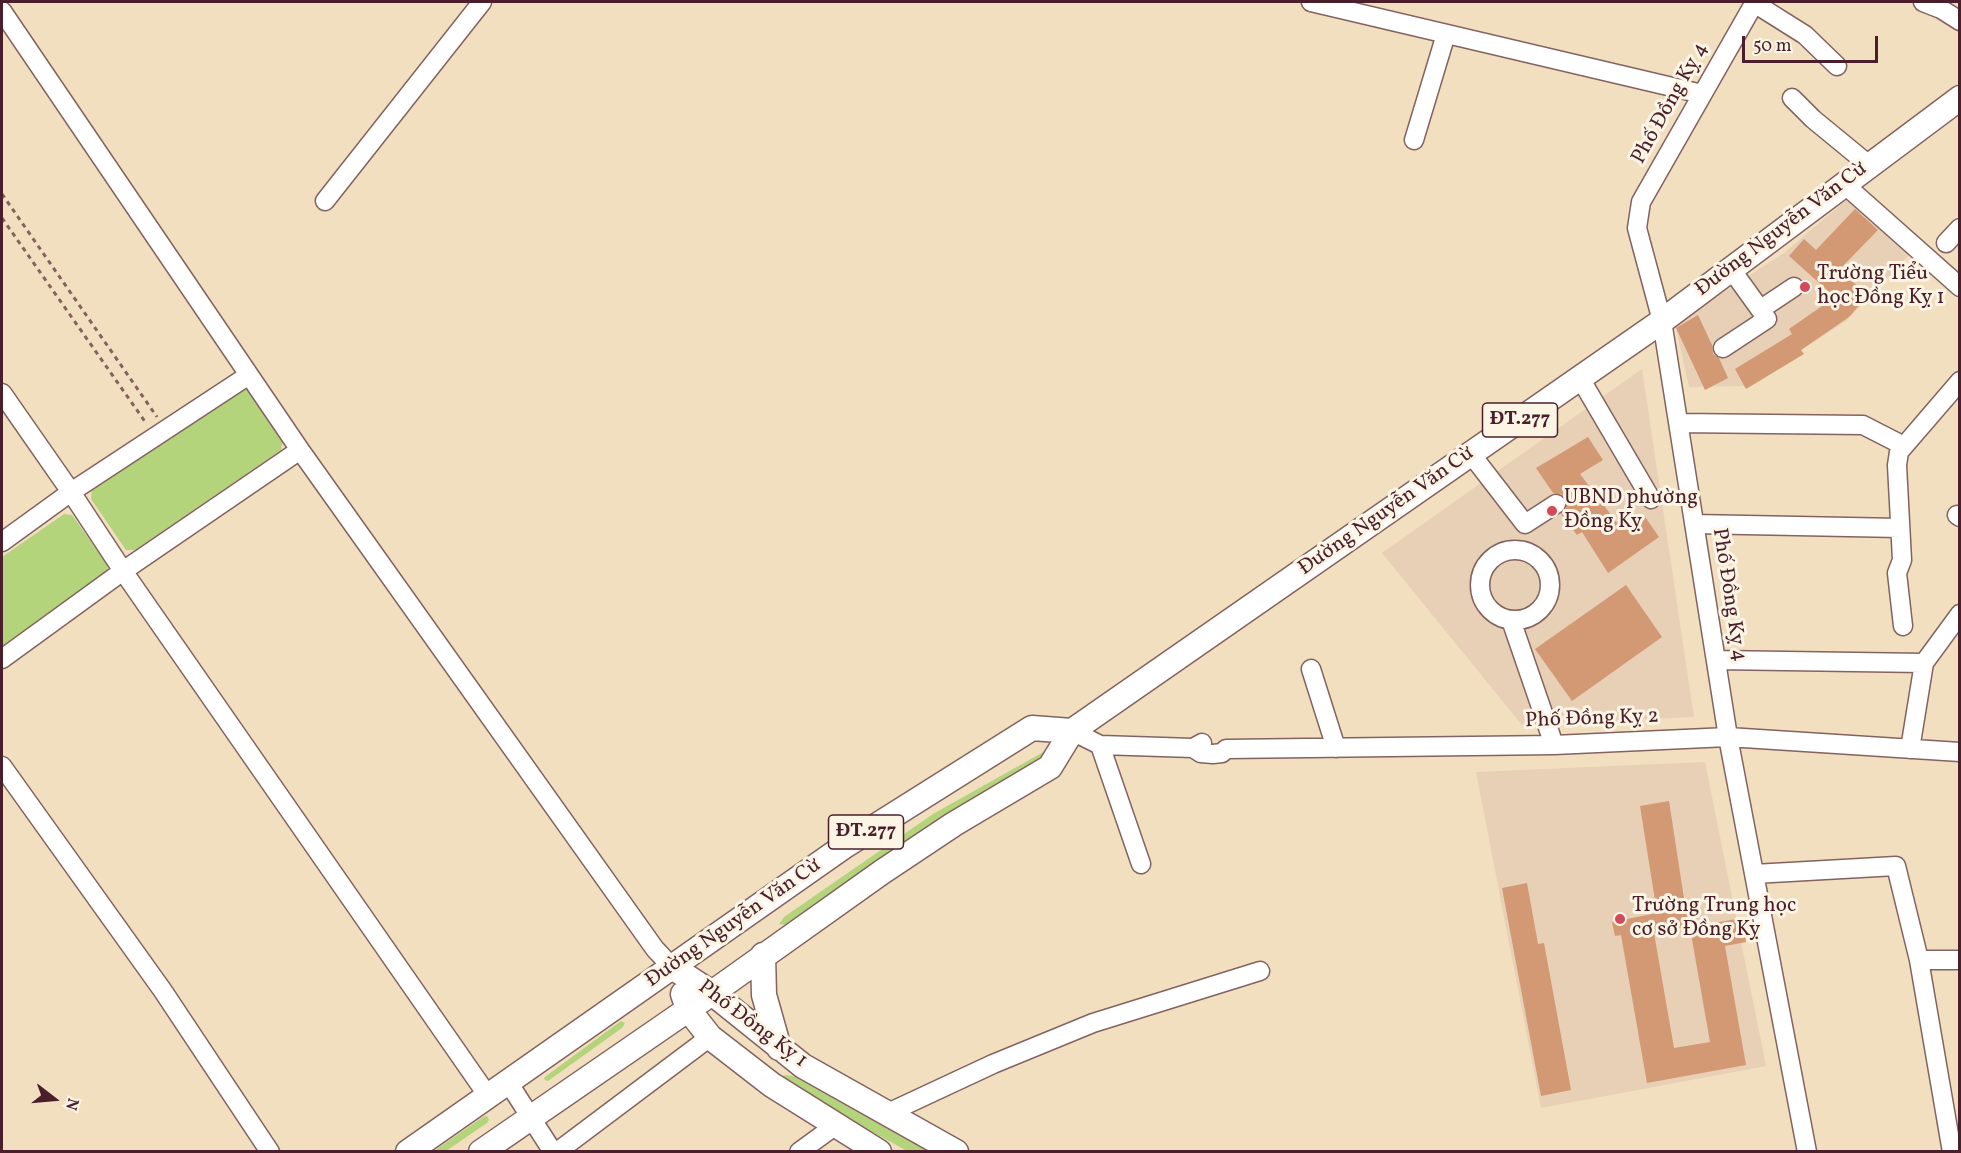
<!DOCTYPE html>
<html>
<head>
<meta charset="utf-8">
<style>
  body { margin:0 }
  #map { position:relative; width:1961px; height:1153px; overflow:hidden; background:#f1dfbf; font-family:Vollkorn,serif }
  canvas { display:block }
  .frame { position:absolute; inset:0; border:3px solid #4a1f2b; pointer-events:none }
  .north { position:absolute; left:24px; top:1069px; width:60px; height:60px; -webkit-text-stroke:4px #fcf5e5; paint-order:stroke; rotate:106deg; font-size:16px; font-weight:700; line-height:24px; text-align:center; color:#4a1f2b }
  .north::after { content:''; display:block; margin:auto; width:21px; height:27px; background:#4a1f2b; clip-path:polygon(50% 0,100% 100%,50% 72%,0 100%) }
  .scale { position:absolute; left:1742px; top:36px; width:136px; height:27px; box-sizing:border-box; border:3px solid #4a1f2b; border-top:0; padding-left:8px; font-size:18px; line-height:21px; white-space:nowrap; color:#4a1f2b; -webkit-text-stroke:4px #fcf5e5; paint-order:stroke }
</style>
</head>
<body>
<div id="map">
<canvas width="1961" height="1153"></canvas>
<div class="frame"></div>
<div class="north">N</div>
<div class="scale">50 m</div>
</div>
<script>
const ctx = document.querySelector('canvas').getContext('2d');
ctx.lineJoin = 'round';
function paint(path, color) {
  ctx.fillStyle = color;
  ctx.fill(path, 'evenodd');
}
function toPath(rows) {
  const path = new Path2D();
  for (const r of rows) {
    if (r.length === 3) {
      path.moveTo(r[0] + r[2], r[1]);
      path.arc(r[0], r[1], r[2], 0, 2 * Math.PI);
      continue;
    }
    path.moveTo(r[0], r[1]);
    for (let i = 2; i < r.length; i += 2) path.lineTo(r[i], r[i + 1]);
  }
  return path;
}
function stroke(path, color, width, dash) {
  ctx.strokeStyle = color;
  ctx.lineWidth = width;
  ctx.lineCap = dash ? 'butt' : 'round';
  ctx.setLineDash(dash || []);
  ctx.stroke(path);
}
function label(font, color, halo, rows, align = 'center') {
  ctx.font = font + ' Vollkorn,serif';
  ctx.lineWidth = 6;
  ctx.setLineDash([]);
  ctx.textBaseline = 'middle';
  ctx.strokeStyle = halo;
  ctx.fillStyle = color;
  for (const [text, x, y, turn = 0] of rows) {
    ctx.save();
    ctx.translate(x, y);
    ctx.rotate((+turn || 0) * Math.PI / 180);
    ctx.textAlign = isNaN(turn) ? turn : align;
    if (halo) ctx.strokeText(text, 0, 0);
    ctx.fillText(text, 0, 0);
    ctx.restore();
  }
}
paint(toPath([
  [1852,195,1912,252,1846,321,1746,386,1689,387,1675,324,1784,253],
  [1642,369,1694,717,1522,725,1382,553],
  [1705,762,1766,1066,1541,1108,1476,772]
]), '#e7d0b5');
paint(toPath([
  [239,389,247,390,283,440,281,450,135,550,126,550,91,499,92,489],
  [64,514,72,515,108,566,106,575,2,647,2,557],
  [1047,750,1049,755,924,828,786,925,779,924,784,917,933,814],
  [621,1021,625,1023,622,1028,548,1081,545,1080,544,1078,546,1076],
  [786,1075,793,1076,928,1151,907,1151,793,1088,783,1080,783,1076],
  [487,1116,489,1120,487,1123,446,1151,434,1151,483,1117]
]), '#b4d47b');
paint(toPath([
  [1855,209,1878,230,1839,270,1868,295,1849,317,1801,350,1804,354,1746,389,1735,369,1792,334,1789,329,1835,297,1789,256,1804,239,1816,250],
  [1698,315,1712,345,1713,354,1719,358,1728,378,1705,390,1676,328],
  [1588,437,1603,460,1580,474,1621,528,1643,514,1659,537,1608,573,1582,532,1577,535,1561,514,1566,509,1565,497,1561,494,1553,493,1536,468],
  [1626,585,1662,637,1572,701,1535,649],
  [1669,801,1685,905,1695,903,1698,926,1742,918,1746,942,1725,946,1746,1065,1647,1083,1621,935,1615,936,1612,922,1657,913,1640,806],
  [1693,927,1690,928,1710,1042,1674,1048,1654,933],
  [1527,883,1538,944,1544,943,1571,1090,1541,1096,1502,888]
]), '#d39874');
const minor = toPath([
  [1311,2,1702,94],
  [1755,2,1641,202,1637,228,1662,321,1728,737,1807,1152],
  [1923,2,1941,9,1960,21],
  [1754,3,1805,35,1837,66],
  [2,11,300,450,655,949,672,967],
  [1792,98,1813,119,1869,165],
  [1414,140,1446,34],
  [1844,184,1960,287],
  [325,201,482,2],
  [1946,243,1960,228],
  [1761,309,1794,287],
  [1723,348,1767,319,1731,269],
  [1580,378,1651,499],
  [2,393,71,492,123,571,488,1096],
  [1678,423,1863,425,1904,446],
  [1471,454,1525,524,1556,504],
  [1957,515,1960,517],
  [1694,524,1900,528],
  [2,542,71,492,249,375],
  [1515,585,35],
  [1511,620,1554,745],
  [1903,626,1897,573,1902,560,1897,465,1899,452,1960,381],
  [2,659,123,571,300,450],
  [1716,660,1924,663],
  [1311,669,1336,748],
  [1072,731,1100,745,1193,748,1202,743],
  [1100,745,1141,864],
  [1193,748,1201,753,1213,754,1222,753,1226,749,1554,745,1728,737,1960,752],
  [1910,749,1924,663,1960,614],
  [2,766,163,991,270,1152],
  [1754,874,1896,866,1919,960,1952,1152],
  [1919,960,1960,960],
  [508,1082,553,1152],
  [888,1113,993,1064,1093,1023,1260,971],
  [557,1152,710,1037],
  [799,1152,836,1125]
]);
const major = toPath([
  [763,955,764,995,779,1048],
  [672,967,712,993,803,1066,956,1152],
  [683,994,688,1009,710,1037,772,1085,879,1152],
  [408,1152,846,845,1032,728,1072,731],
  [481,1152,712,993,882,872,954,824,1050,767,1072,731,1662,321,1960,98]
]);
stroke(minor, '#84625f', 21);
stroke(major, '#84625f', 27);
stroke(toPath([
  [2,194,157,417],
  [2,218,146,423]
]), '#84625f', 3, [4.5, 4.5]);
stroke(minor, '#fff', 18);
stroke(major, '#fff', 24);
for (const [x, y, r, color] of [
  [1805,287,6,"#d1495b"],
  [1552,511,6,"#d1495b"],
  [1620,919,6,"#d1495b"]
]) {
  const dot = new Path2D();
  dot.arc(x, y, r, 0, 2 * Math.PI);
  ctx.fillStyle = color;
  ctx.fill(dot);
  stroke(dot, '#fcf5e5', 2);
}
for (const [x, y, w] of [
  [1520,420,75],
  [866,832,75]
]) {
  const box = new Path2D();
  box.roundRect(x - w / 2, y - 17, w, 34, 4.5);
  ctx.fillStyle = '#fcf5e5';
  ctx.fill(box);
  stroke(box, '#4a1f2b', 1.5);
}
label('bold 20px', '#4a1f2b', null, [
  ["ĐT.277",1520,420],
  ["ĐT.277",866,832]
]);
label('21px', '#4a1f2b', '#fcf5e5', [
  ["Phố Đồng Kỵ 4",1671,104,-61],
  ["Đường Nguyễn Văn Cừ",1782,230,-37],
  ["Đường Nguyễn Văn Cừ",1387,512,-35],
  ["Phố Đồng Kỵ 4",1728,595,81],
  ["Phố Đồng Kỵ 2",1592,720,-2],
  ["Đường Nguyễn Văn Cừ",734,924,-35],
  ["Phố Đồng Kỵ 1",752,1025,37]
]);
label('21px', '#4a1f2b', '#fcf5e5', [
  ["Trường Tiểu",1817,275],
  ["học Đồng Kỵ 1",1817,299],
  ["UBND phường",1564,499],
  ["Đồng Kỵ",1564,523],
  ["Trường Trung học",1632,907],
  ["cơ sở Đồng Kỵ",1632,931]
], 'left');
</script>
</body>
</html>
